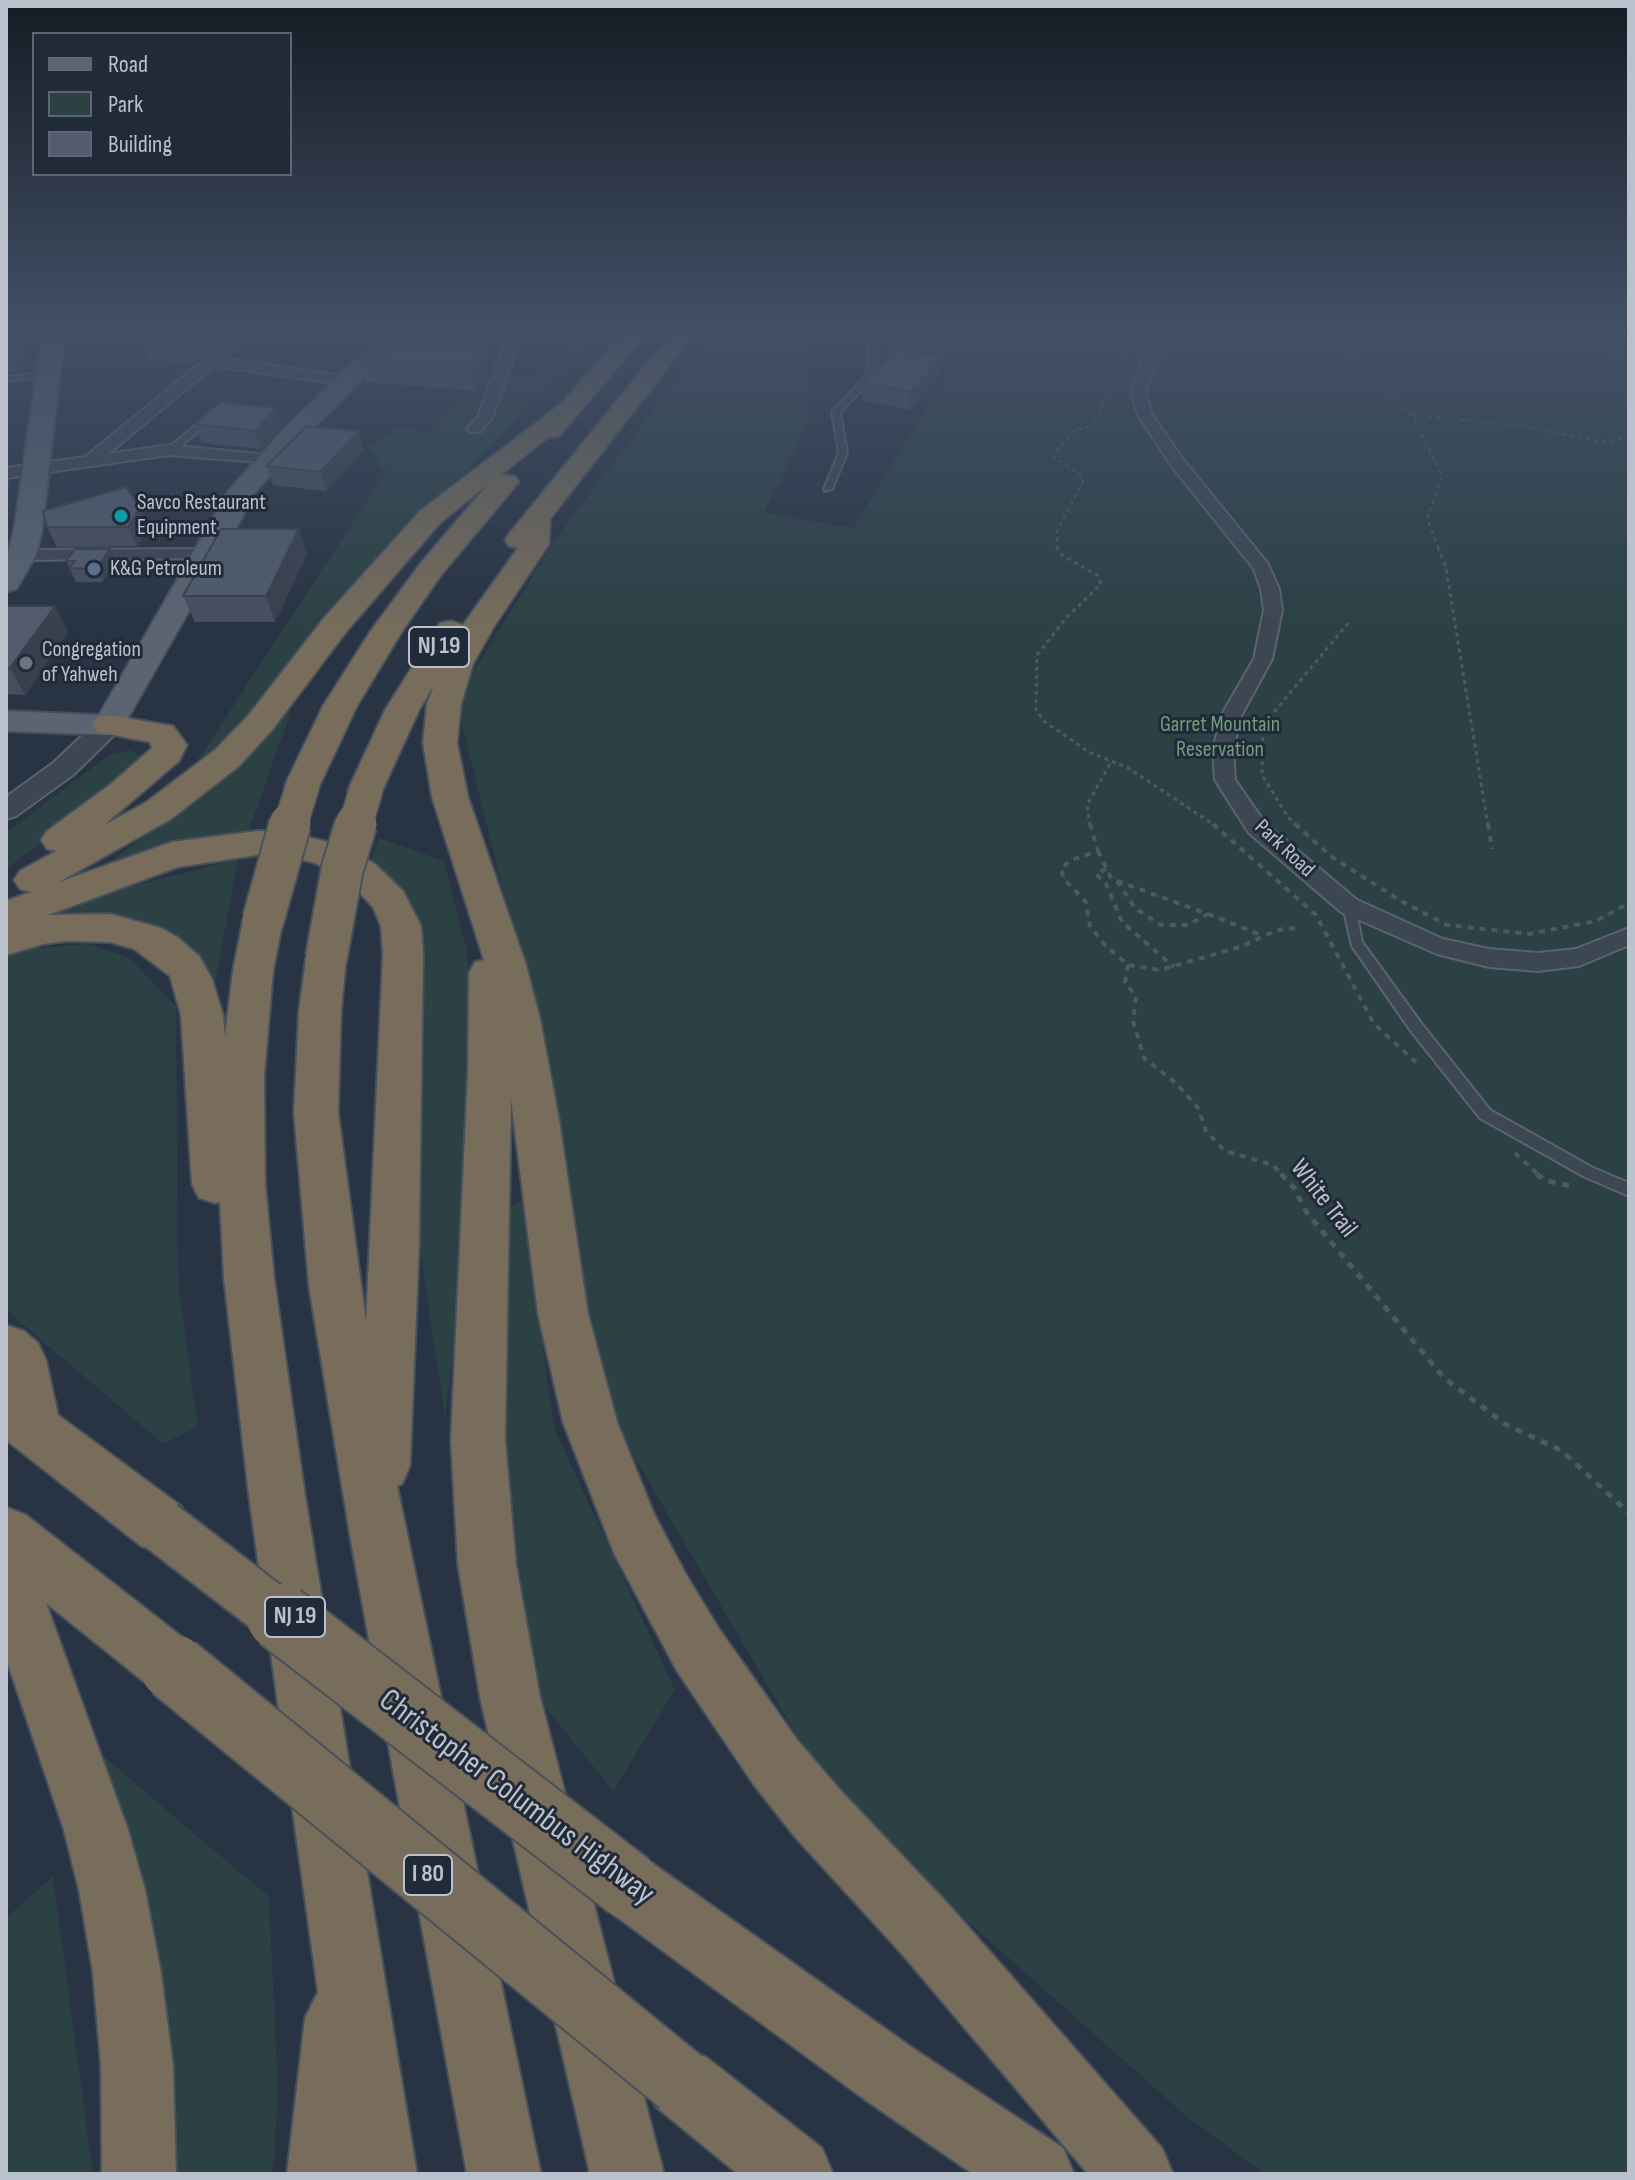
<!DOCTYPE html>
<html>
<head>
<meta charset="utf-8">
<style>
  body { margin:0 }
  #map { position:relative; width:1635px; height:2180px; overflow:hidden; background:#283343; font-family:"Sofia Sans Condensed",sans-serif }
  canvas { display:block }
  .frame { position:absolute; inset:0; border:8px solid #bac1cc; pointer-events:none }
  .legend { position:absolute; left:32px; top:32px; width:260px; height:144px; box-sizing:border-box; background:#212a38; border:2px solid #5e6673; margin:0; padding:10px 14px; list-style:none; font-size:24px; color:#bac1cc }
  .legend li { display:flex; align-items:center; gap:16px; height:40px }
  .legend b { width:40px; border:2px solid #5e6673 }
</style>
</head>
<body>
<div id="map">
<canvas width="1635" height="2180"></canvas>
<div class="frame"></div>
<ul class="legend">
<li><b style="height:10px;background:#5b6572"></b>Road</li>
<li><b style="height:22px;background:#2b4144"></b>Park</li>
<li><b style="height:22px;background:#525c6e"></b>Building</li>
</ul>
</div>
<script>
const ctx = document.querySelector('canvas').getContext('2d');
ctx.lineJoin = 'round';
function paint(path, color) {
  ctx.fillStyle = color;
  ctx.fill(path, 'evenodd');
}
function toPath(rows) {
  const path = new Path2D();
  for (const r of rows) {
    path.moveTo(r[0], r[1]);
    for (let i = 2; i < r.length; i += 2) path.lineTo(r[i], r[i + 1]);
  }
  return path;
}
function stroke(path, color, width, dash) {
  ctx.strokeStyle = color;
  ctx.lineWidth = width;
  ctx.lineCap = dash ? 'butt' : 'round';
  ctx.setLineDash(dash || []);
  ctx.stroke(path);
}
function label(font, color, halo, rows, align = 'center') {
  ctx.font = font + ' "Sofia Sans Condensed",sans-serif';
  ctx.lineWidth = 6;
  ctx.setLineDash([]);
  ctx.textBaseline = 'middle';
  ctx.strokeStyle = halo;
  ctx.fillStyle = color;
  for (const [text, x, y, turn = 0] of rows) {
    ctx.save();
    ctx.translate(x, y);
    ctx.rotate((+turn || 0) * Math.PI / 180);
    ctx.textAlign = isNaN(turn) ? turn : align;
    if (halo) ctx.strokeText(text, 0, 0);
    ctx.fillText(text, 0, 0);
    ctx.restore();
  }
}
paint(toPath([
  [584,329,602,329,453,486,439,496,283,668,235,734,186,778,386,472,367,447,398,428,428,432,480,379,534,380],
  [715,329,807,329,808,422,764,513,853,528,951,369,887,356,884,329,1629,329,1629,2174,1265,2174,1187,2117,838,1806,587,1376,543,1055,456,699,557,537],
  [291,712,247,835,105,866,219,779,272,725],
  [131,750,146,759,96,803,6,869,6,833,109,755],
  [379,838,444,861,467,952,474,1028,453,1352,445,1418,417,1228,414,911,367,870],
  [238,859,214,989,147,922,50,919,68,903],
  [87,944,130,958,176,1007,178,1283,198,1427,163,1444,6,1310,6,956,22,949],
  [523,1200,554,1428,675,1690,613,1791,542,1703,502,1524,507,1209],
  [103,1756,269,1897,278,2091,273,2174,168,2174,156,1943],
  [53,1876,93,2174,6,2174,6,1918]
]), '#2b4144');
const service = toPath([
  [867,329,875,329,877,360,874,377,840,412,847,453,832,489,825,491,824,489,839,453,832,412,866,376,869,360,867,329],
  [48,372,51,372,51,376,6,381,6,377,48,372],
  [196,425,203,427,174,452,168,452,168,448,196,425],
  [1349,902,1355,906,1362,942,1421,1023,1490,1110,1593,1168,1629,1183,1629,1196,1583,1176,1480,1118,1411,1031,1352,946,1343,906,1349,902]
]);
const minor = toPath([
  [242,329,257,329,223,358,348,377,355,381,348,385,214,366,108,454,169,445,267,455,273,457,273,463,169,455,6,478,6,468,85,457,242,329],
  [510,329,524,329,492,418,480,432,470,432,467,429,478,417,510,329],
  [1184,329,1201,329,1167,351,1155,363,1145,392,1152,415,1182,458,1268,564,1279,589,1282,610,1272,659,1241,716,1233,750,1235,780,1265,823,1357,900,1443,939,1489,949,1538,953,1576,949,1629,928,1629,945,1579,966,1538,971,1489,967,1437,954,1341,912,1249,833,1215,780,1213,750,1221,716,1254,659,1264,610,1261,589,1254,569,1170,464,1138,415,1131,392,1143,359,1157,345,1184,329],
  [207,549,216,554,213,558,22,560,13,555,22,550,207,549]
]);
const tertiary = toPath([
  [109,717,118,719,122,725,118,731,73,775,16,816,6,819,6,797,53,763,100,719,109,717]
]);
const primary = toPath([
  [43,329,65,329,42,530,36,555,20,583,16,589,6,592,6,559,14,530,43,329],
  [389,329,413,329,306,435,250,498,243,516,120,732,109,735,6,731,6,711,99,715,229,490,288,425,389,329]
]);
const motorway = toPath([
  [627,329,651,329,559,436,547,438,501,475,515,476,519,482,441,575,401,633,357,706,316,793,303,796,290,793,285,785,323,706,370,632,421,563,487,485,440,523,346,632,272,730,239,766,171,819,59,882,172,842,257,831,283,831,340,845,375,864,403,891,421,926,423,954,419,1243,410,1465,402,1484,397,1486,541,2174,467,2174,351,1541,309,1286,294,1112,299,1011,306,959,312,949,326,944,340,949,346,959,341,1011,338,1112,366,1322,383,954,381,926,373,907,349,882,315,863,283,855,257,855,178,867,48,915,110,914,161,928,177,937,199,956,212,979,223,1015,225,1036,233,971,243,920,249,910,263,906,277,910,283,920,273,971,264,1076,265,1183,274,1278,305,1496,417,2174,287,2174,305,2018,318,1992,249,1496,224,1278,220,1202,215,1203,199,1198,192,1184,181,1015,170,976,134,949,110,942,66,941,43,944,6,955,6,901,31,892,20,889,14,880,20,871,56,851,47,849,41,840,47,831,111,784,152,748,150,742,97,732,92,725,97,718,109,715,173,726,187,745,179,761,104,825,145,803,215,750,248,716,324,618,420,511,562,403,627,329],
  [675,329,698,329,550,519,549,544,493,628,473,664,461,704,457,743,468,797,526,965,540,1019,559,1120,588,1314,617,1422,654,1514,684,1571,719,1629,798,1741,841,1791,950,1906,1162,2148,1173,2174,1088,2174,902,1954,795,1837,754,1785,677,1671,614,1553,563,1422,538,1314,511,1099,505,1440,516,1565,540,1697,664,2174,590,2174,480,1697,458,1565,451,1440,468,1071,469,973,475,962,484,960,432,797,423,743,427,704,434,685,419,710,379,798,366,801,353,798,348,790,385,710,440,623,451,621,463,625,518,548,509,546,505,540,509,534,675,329],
  [6,1325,24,1331,38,1343,46,1360,58,1415,181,1506,189,1526,181,1546,161,1554,141,1546,6,1440,6,1325],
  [6,1507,26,1515,195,1647,204,1668,195,1689,174,1698,153,1689,46,1603,128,1830,145,1890,161,1973,173,2066,176,2174,102,2174,101,2066,93,1973,79,1890,64,1830,6,1658,6,1507],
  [629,1853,652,1863,914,2049,1063,2148,1074,2174,973,2174,864,2099,606,1909,596,1886,606,1863,629,1853],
  [681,2046,706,2057,822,2148,833,2174,738,2174,656,2107,645,2082,656,2057,681,2046]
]);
stroke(service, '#5b6370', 4);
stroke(minor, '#5b6370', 4);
stroke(tertiary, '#5b6370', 4);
stroke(primary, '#464e5c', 4);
stroke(motorway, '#47505d', 4);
stroke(toPath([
  [1349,329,1359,336,1347,352,1412,415,1442,476,1427,519,1439,549],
  [1599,329,1594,335,1601,347,1629,362],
  [1412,415,1524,426,1602,442,1629,438],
  [1058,549,1056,533,1083,482,1081,475,1054,457,1055,452,1074,431,1090,426,1099,417,1104,398,1124,361,1133,329]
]), '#495d60', 2, [4, 4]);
stroke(toPath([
  [1056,547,1063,556,1097,575,1101,584,1066,618,1037,655,1036,710,1045,722,1089,752,1128,768,1216,826],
  [1438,547,1446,568,1488,826],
  [1090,826,1087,805,1111,762],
  [1297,826,1288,817,1262,775,1263,733,1274,712,1350,621]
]), '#495d60', 3, [4, 4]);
stroke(toPath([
  [1090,824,1098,851,1071,860,1061,869,1064,879,1086,902,1090,926,1105,945,1128,965,1160,970,1240,947,1277,930,1296,928],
  [1213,824,1316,915,1374,1024,1420,1066],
  [1295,824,1332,857,1401,901,1447,925,1529,934,1596,921,1629,903],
  [1488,824,1492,849],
  [1098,851,1111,878,1117,881],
  [1106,869,1096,874,1106,884,1122,922,1174,967],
  [1117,881,1208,914,1188,925,1161,925,1135,908,1117,881],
  [1208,914,1261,935],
  [1128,965,1125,982,1136,997,1133,1021,1144,1058,1177,1084,1198,1108,1206,1131,1225,1151,1273,1165,1283,1176],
  [1515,1153,1540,1176]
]), '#495d60', 4, [6, 6]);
stroke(toPath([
  [1281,1174,1294,1188,1307,1213,1444,1378,1505,1424,1562,1451,1629,1513],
  [1537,1174,1544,1180,1575,1187]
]), '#495d60', 5, [7, 7]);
paint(service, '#3d4653');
paint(minor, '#3d4653');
paint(tertiary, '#3d4653');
paint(primary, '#5b6572');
paint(motorway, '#786d5a');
const motorwayBridgeFar3 = toPath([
  [290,826,303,785],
  [355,826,366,790]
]);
const motorwayBridgeFar2 = toPath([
  [263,920,290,824],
  [326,959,342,870,356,824]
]);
const motorwayBridgeFar1 = toPath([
  [161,1526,282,1619]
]);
const motorwayBridge = toPath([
  [280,1617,629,1886],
  [174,1668,681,2082]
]);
stroke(motorwayBridgeFar3, '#47505d', 36, []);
stroke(motorwayBridgeFar2, '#47505d', 45, []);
stroke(motorwayBridgeFar1, '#47505d', 56, []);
stroke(motorwayBridge, '#47505d', 70, []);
stroke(motorwayBridgeFar3, '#786d5a', 33);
stroke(motorwayBridgeFar2, '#786d5a', 41);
stroke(motorwayBridgeFar1, '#786d5a', 52);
stroke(motorwayBridge, '#786d5a', 66);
paint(toPath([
  [130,329,232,329,190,364,151,360,134,339],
  [496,329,476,391,365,382,358,358],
  [940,376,909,410,862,400,862,382],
  [195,424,282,427,262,449,202,443],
  [364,450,326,491,273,485,266,466],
  [47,527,149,527,137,546,57,547],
  [307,554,275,622,195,622,183,596],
  [66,561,116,562,102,582,76,582],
  [6,606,55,606,68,632,25,695,6,694]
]), '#474f5f');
paint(toPath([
  [6,329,16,329,25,348,21,371,6,373],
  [204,329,232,329,190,364,183,346],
  [484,329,496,329,476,391,471,367],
  [942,358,940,376,909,410,910,392],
  [276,408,282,427,262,449,255,431],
  [359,431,364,450,326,491,320,472],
  [6,473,10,481,6,510],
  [140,508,149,527,137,546,128,527],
  [299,529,307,554,275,622,266,596],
  [110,549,116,562,102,582,96,569],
  [55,606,68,632,25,695,10,668]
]), '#39404d');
const building = toPath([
  [134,329,204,329,183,346,144,342,134,329],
  [388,329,484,329,471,367,358,358,388,329],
  [896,350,942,358,910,392,862,382,896,350],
  [220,402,276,408,255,431,195,424,220,402],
  [307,426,359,431,320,472,266,466,307,426],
  [126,487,140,508,128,527,47,527,43,511,126,487],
  [221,529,299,529,266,596,183,596,221,529],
  [75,549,110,549,96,569,69,568,75,561,66,561,75,549],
  [6,606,55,606,10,668,6,668,6,606]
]);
paint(building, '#525c6e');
stroke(building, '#39404d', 2);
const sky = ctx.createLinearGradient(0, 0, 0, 634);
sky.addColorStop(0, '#161c25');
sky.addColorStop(0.52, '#425066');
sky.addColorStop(1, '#42506600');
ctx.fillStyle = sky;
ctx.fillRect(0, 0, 1635, 634);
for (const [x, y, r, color] of [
  [121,516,8,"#0f9aa8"],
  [94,569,8,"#5c6f8a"],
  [26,663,8,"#6b7280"]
]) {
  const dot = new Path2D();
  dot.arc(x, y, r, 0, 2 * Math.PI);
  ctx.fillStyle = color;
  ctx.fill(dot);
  stroke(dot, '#212a38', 3);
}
label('22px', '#bac1cc', '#212a38', [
  ["Savco Restaurant",137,503],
  ["Equipment",137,528],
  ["K&G Petroleum",110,569],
  ["Congregation",42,650],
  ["of Yahweh",42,675]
], 'left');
label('22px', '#729c7c', '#212a38', [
  ["Garret Mountain",1220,725],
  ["Reservation",1220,750]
]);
label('22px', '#bac1cc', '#212a38', [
  ["Park Road",1284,849,43]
]);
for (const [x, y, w] of [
  [439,647,60],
  [295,1617,60],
  [428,1875,48]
]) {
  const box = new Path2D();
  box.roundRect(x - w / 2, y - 20, w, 40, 6);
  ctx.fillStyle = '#212a38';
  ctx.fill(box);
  stroke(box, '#bac1cc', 2);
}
label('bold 24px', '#bac1cc', null, [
  ["NJ 19",439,647],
  ["NJ 19",295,1617],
  ["I 80",428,1875]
]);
label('26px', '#bac1cc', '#212a38', [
  ["White Trail",1323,1199,52]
]);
label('32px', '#bac1cc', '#212a38', [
  ["Christopher Columbus Highway",516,1798,37]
]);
</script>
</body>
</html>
